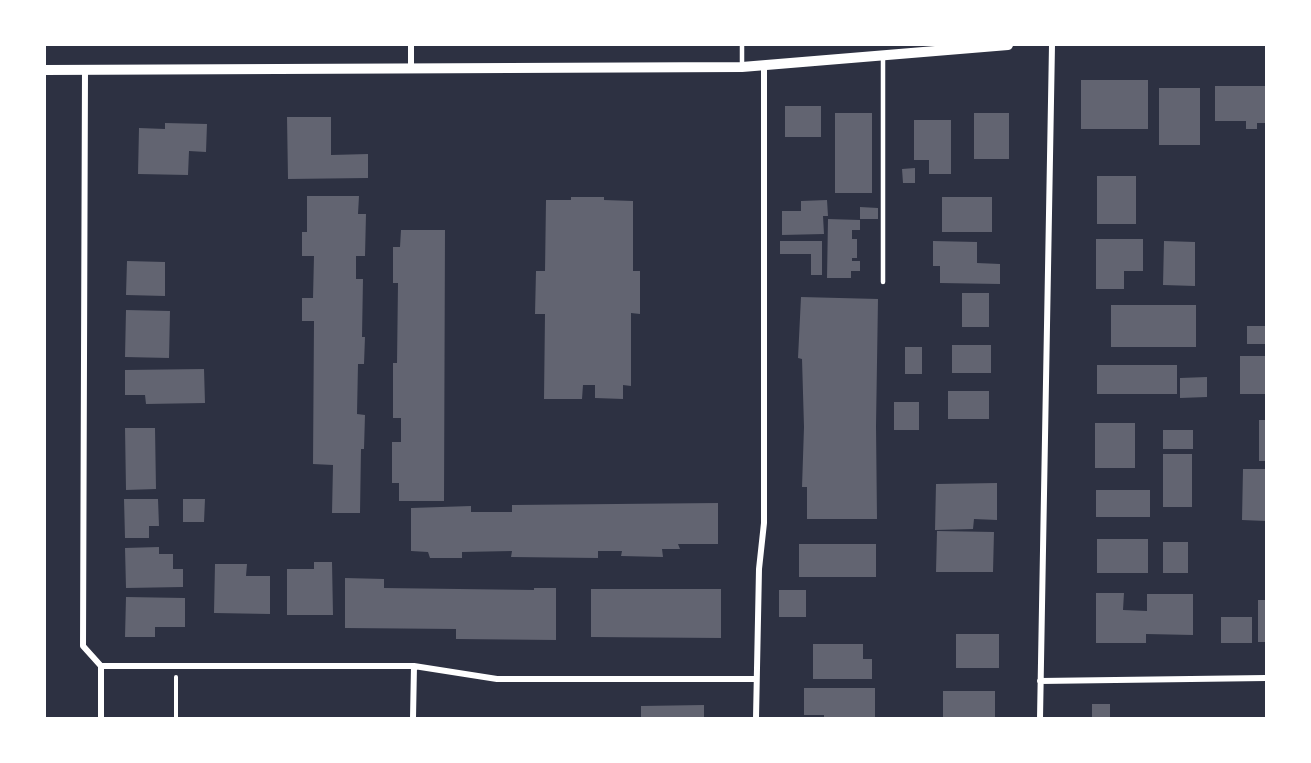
<!DOCTYPE html>
<html>
<head>
<meta charset="utf-8">
<style>
  body { margin:0 }
  #map { position:relative; width:1311px; height:763px; overflow:hidden; background:#2d3142; font-family:Poppins,sans-serif }
  canvas { display:block }
  .frame { position:absolute; inset:0; border:46px solid #fff; pointer-events:none }
</style>
</head>
<body>
<div id="map">
<canvas width="1311" height="763"></canvas>
<div class="frame"></div>
</div>
<script>
const ctx = document.querySelector('canvas').getContext('2d');
ctx.lineJoin = 'round';
function paint(path, color) {
  ctx.fillStyle = color;
  ctx.fill(path, 'evenodd');
}
function toPath(rows) {
  const path = new Path2D();
  for (const r of rows) {
    path.moveTo(r[0], r[1]);
    for (let i = 2; i < r.length; i += 2) path.lineTo(r[i], r[i + 1]);
  }
  return path;
}
function stroke(path, color, width, dash) {
  ctx.strokeStyle = color;
  ctx.lineWidth = width;
  ctx.lineCap = dash ? 'butt' : 'round';
  ctx.setLineDash(dash || []);
  ctx.stroke(path);
}
paint(toPath([
  [1081,80,1148,80,1148,129,1081,129],
  [1215,86,1266,86,1266,123,1257,123,1257,129,1246,129,1246,121,1215,121],
  [1159,88,1200,88,1200,145,1159,145],
  [785,106,821,106,821,137,785,137],
  [835,113,872,113,872,193,835,193],
  [974,113,1009,113,1009,159,974,159],
  [287,117,331,117,331,155,368,154,368,178,288,179],
  [914,120,951,120,951,174,929,174,929,160,914,160],
  [165,123,207,124,206,152,189,151,188,175,138,174,139,128,165,129],
  [915,168,915,183,903,183,902,169],
  [1097,176,1136,176,1136,224,1097,224],
  [307,196,359,196,358,214,366,214,365,256,356,256,356,279,363,279,362,337,365,337,364,364,358,364,357,414,365,415,364,449,361,449,360,513,332,513,333,465,313,464,314,321,302,321,302,298,313,298,314,256,302,256,302,232,307,232],
  [571,197,604,197,604,200,633,201,633,271,640,271,640,314,631,313,631,386,623,385,623,399,595,398,595,385,583,385,582,399,544,399,545,314,535,314,536,271,545,271,546,200,571,200],
  [942,197,992,197,992,232,942,232],
  [827,200,828,216,823,216,824,234,782,235,782,211,801,211,801,201],
  [860,207,878,208,878,219,860,219],
  [828,219,860,220,860,230,852,230,852,239,857,239,857,258,852,258,852,261,860,261,860,271,851,271,851,278,827,278],
  [401,230,445,230,444,501,399,501,399,483,392,483,392,442,401,442,401,418,393,418,393,363,397,363,398,283,393,283,393,247,400,247],
  [1096,239,1143,239,1143,271,1124,271,1124,289,1096,289],
  [780,241,822,241,822,275,811,275,811,254,780,254],
  [933,241,977,242,977,263,1000,264,1000,284,940,283,940,266,933,266],
  [1164,241,1195,242,1195,286,1163,285],
  [127,261,165,262,165,296,126,295],
  [962,293,989,293,989,327,962,327],
  [801,297,878,299,876,426,877,519,807,519,807,487,802,487,804,427,802,359,798,358],
  [1111,305,1196,305,1196,347,1111,347],
  [126,310,170,311,169,358,125,357],
  [1247,326,1266,326,1266,344,1247,344],
  [952,345,991,345,991,373,952,373],
  [905,347,922,347,922,374,905,374],
  [1240,356,1266,356,1266,394,1240,394],
  [1097,365,1177,365,1177,394,1097,394],
  [204,369,205,403,146,404,145,395,125,395,125,370],
  [1207,377,1207,397,1180,398,1180,378],
  [948,391,989,391,989,419,948,419],
  [894,402,919,402,919,430,894,430],
  [1259,420,1266,420,1266,461,1259,461],
  [1095,423,1135,423,1135,468,1095,468],
  [125,428,155,428,156,489,126,490],
  [1163,430,1193,430,1193,449,1163,449],
  [1163,454,1192,454,1192,507,1163,507],
  [1243,469,1266,469,1266,521,1242,520],
  [997,483,997,520,974,519,973,529,935,530,936,484],
  [1096,490,1150,490,1150,517,1096,517],
  [124,499,158,499,159,526,149,526,149,538,125,538],
  [183,499,205,499,204,522,183,522],
  [718,503,718,544,678,544,680,549,662,549,663,557,621,556,622,551,598,551,598,558,511,557,512,551,462,552,462,558,430,558,428,552,411,551,411,508,471,506,471,512,512,512,512,505],
  [937,531,994,532,993,572,936,572],
  [1097,539,1148,539,1148,573,1097,573],
  [1163,542,1188,542,1188,573,1163,573],
  [799,544,876,544,876,577,799,577],
  [159,547,159,554,173,554,173,569,183,569,183,587,126,588,125,548],
  [314,562,332,562,333,615,287,615,287,569,314,569],
  [215,564,247,564,246,576,270,576,270,614,214,613],
  [345,578,384,579,384,588,534,590,534,588,556,588,556,640,456,639,456,629,345,628],
  [591,589,721,589,721,638,591,637],
  [779,590,806,590,806,617,779,617],
  [1096,593,1124,593,1123,610,1147,611,1147,594,1193,594,1193,635,1146,634,1146,643,1096,643],
  [126,597,185,598,185,627,155,627,155,637,125,637],
  [1258,600,1266,600,1266,642,1258,642],
  [1221,617,1252,617,1252,643,1221,643],
  [956,634,999,634,999,668,956,668],
  [813,644,863,644,863,659,872,659,872,679,813,679],
  [804,688,875,688,875,718,824,718,824,715,804,715],
  [943,691,995,691,995,718,943,718],
  [1092,704,1110,704,1110,718,1092,718],
  [704,705,704,718,641,718,641,706]
]), '#626471');
stroke(toPath([
  [176,718,176,677]
]), '#fff', 4);
stroke(toPath([
  [883,56,883,282],
  [742,66,742,45]
]), '#fff', 4.5);
stroke(toPath([
  [411,45,411,68],
  [85,70,83,646,101,666,101,718],
  [101,666,414,666,497,679,756,679],
  [1040,681,1266,678],
  [413,718,414,666],
  [756,718,759,569,764,523,764,66],
  [1040,718,1052,45]
]), '#fff', 6);
stroke(toPath([
  [45,70,742,67,1008,45]
]), '#fff', 10);
</script>
</body>
</html>
